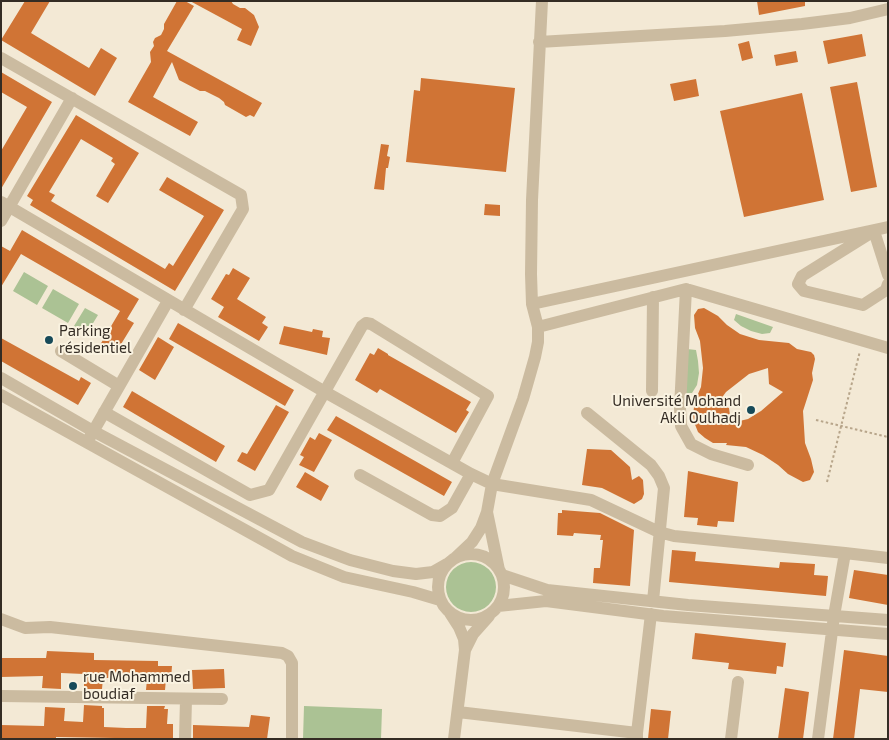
<!DOCTYPE html>
<html>
<head>
<meta charset="utf-8">
<style>
  body { margin:0 }
  #map { position:relative; width:889px; height:740px; overflow:hidden; background:#f3e9d5; font-family:"Exo 2",sans-serif }
  canvas { display:block }
  .frame { position:absolute; inset:0; border:2px solid #342c24; pointer-events:none }
</style>
</head>
<body>
<div id="map">
<canvas width="889" height="740"></canvas>
<div class="frame"></div>
</div>
<script>
const ctx = document.querySelector('canvas').getContext('2d');
ctx.lineJoin = 'round';
function paint(path, color) {
  ctx.fillStyle = color;
  ctx.fill(path, 'evenodd');
}
function toPath(rows) {
  const path = new Path2D();
  for (const r of rows) {
    if (r.length === 3) {
      path.moveTo(r[0] + r[2], r[1]);
      path.arc(r[0], r[1], r[2], 0, 2 * Math.PI);
      continue;
    }
    path.moveTo(r[0], r[1]);
    for (let i = 2; i < r.length; i += 2) path.lineTo(r[i], r[i + 1]);
  }
  return path;
}
function stroke(path, color, width, dash) {
  ctx.strokeStyle = color;
  ctx.lineWidth = width;
  ctx.lineCap = dash ? 'butt' : 'round';
  ctx.setLineDash(dash || []);
  ctx.stroke(path);
}
function label(font, color, halo, rows, align = 'center') {
  ctx.font = font + ' "Exo 2",sans-serif';
  ctx.lineWidth = 4;
  ctx.setLineDash([]);
  ctx.textBaseline = 'middle';
  ctx.strokeStyle = halo;
  ctx.fillStyle = color;
  for (const [text, x, y, turn = 0] of rows) {
    ctx.save();
    ctx.translate(x, y);
    ctx.rotate((+turn || 0) * Math.PI / 180);
    ctx.textAlign = isNaN(turn) ? turn : align;
    if (halo) ctx.strokeText(text, 0, 0);
    ctx.fillText(text, 0, 0);
    ctx.restore();
  }
}
paint(toPath([
  [24,272,48,286,37,305,13,291],
  [53,289,79,304,68,323,42,308],
  [85,308,98,315,87,333,74,326],
  [736,314,773,327,770,333,762,334,751,331,741,326,734,320],
  [687,349,696,350,698,361,699,373,697,385,692,393,685,393],
  [471,587,25],
  [304,706,382,709,381,739,303,739]
]), '#abc294');
paint(toPath([
  [25,1,50,1,31,33,89,68,101,48,117,58,95,96,1,40],
  [177,1,185,1,194,6,167,51,262,103,254,117,250,115,246,117,225,105,224,102,219,98,205,91,200,91,179,80,172,62,153,97,198,122,190,136,128,102,151,62,150,52,154,46,153,42,155,38,161,35,164,29,164,24],
  [190,1,231,1,233,4,240,8,245,8,254,15,259,27,251,46,237,40,242,29],
  [757,1,805,1,805,6,759,15],
  [862,34,866,56,828,64,823,41],
  [749,41,753,58,742,61,738,44],
  [796,51,798,62,776,66,774,55],
  [1,72,52,102,1,189,1,151,27,107,1,92],
  [421,78,515,88,506,172,406,162,414,90,420,91],
  [696,79,699,96,674,101,670,84],
  [857,82,877,187,851,192,830,87],
  [802,93,824,200,744,217,720,111],
  [76,115,139,153,108,203,96,196,115,164,111,161,113,158,81,139,49,192,55,195,51,201,165,269,169,263,173,266,204,216,159,190,167,177,224,210,175,291,30,205,33,200,27,196],
  [381,144,389,145,387,156,390,157,388,168,386,168,384,190,374,189],
  [485,204,500,205,500,216,484,215],
  [22,230,139,299,127,319,134,323,115,354,100,345,120,311,21,254,1,287,1,246,10,251],
  [233,268,250,278,237,299,266,317,262,323,268,327,259,341,218,317,224,307,211,299,226,274,229,275],
  [704,308,718,316,727,325,740,334,759,340,789,343,797,349,811,352,814,355,815,359,812,373,813,380,803,411,805,443,811,459,814,472,810,480,803,482,788,474,778,465,763,455,746,447,726,445,727,443,713,443,705,438,698,432,694,422,693,414,695,401,701,387,703,368,700,341,695,328,694,315,698,309],
  [768,368,769,384,783,392,761,411,748,419,731,423,729,408,718,403,726,392,749,374],
  [178,323,294,390,285,406,169,339],
  [284,326,312,332,313,329,323,331,322,337,330,338,327,355,279,344],
  [158,337,174,347,155,380,139,370],
  [1,338,79,381,81,377,91,383,78,405,1,361],
  [378,348,388,354,388,355,471,402,466,410,469,412,456,433,380,389,377,393,355,380,370,353,374,355],
  [132,391,225,446,216,462,123,407],
  [276,405,289,412,255,471,237,461,242,452,247,454],
  [336,416,452,482,444,496,327,430],
  [319,433,332,440,314,472,299,465,304,457,300,455,310,437,315,440],
  [587,449,611,450,630,467,632,480,639,476,643,480,644,494,642,499,634,504,602,488,582,485],
  [688,471,738,482,734,522,718,521,717,527,697,525,698,518,684,517],
  [305,472,329,486,321,501,296,487],
  [562,510,600,513,634,530,630,586,593,583,594,568,600,568,603,540,600,540,601,535,574,533,573,536,557,535,558,513,562,513],
  [672,550,696,552,695,561,779,568,780,562,815,564,814,575,828,576,826,596,669,582],
  [854,570,888,575,888,605,849,598],
  [695,633,786,643,783,667,777,666,776,674,728,669,729,663,692,659],
  [844,650,888,656,888,692,860,689,854,739,833,739],
  [47,651,94,653,94,660,158,661,158,666,172,666,171,679,166,679,165,690,146,690,147,679,124,678,103,678,102,689,84,689,84,674,61,673,61,689,42,688,43,676,1,677,1,658,46,658],
  [224,669,225,688,193,689,192,670],
  [785,688,809,692,803,739,778,739],
  [84,705,102,706,102,708,104,708,104,727,126,728,146,728,147,706,165,706,164,709,168,709,167,724,173,724,173,739,56,737,56,739,1,739,1,725,44,726,45,707,65,708,64,721,83,722],
  [651,709,671,711,668,739,648,739],
  [251,715,270,717,267,739,193,739,193,725,249,727]
]), '#d07435');
stroke(toPath([
  [816,420,888,437],
  [827,482,860,351]
]), '#b7a58a', 2, [2.5, 2.5]);
stroke(toPath([
  [539,42,725,31,802,24,850,18,888,9],
  [1,58,241,195,243,209,184,310],
  [1,202,325,392,471,474,492,484,591,500,659,532,674,536,845,553,834,616,818,739],
  [1,221,72,98],
  [888,275,874,231,802,276,798,284,804,291,863,305,886,290,888,284],
  [686,289,680,408,681,426,691,444,711,454,748,465],
  [532,304,888,227],
  [538,327,686,289,888,348],
  [61,351,119,386],
  [1,378,93,431,302,542,350,560,393,571,416,574,433,572,447,564],
  [652,391,653,297],
  [1,395,292,556,344,577,413,592,440,600],
  [104,412,250,495,269,490,362,326,366,323,371,324,488,396,452,463],
  [587,413,651,465,659,476,664,488,653,601],
  [90,437,168,301],
  [360,475,432,515,440,516,452,508,471,474],
  [487,512,499,570],
  [845,553,888,558],
  [471,587,33],
  [455,558,472,542,481,528,487,512,492,484,523,399,535,357,538,342,538,327,532,304,531,274,532,200,542,1],
  [502,575,547,590,688,605,888,620],
  [498,606,546,601,663,616,888,634],
  [450,613,459,627,464,639,465,650,454,739],
  [1,619,25,628,50,627,282,653,288,656,292,663,292,739],
  [465,650,473,634,489,616],
  [1,696,222,699],
  [458,712,637,733,637,739],
  [637,733,651,614],
  [185,739,186,699],
  [731,739,738,682]
]), '#cbbba0', 12);
for (const [x, y, r, color] of [
  [49,340,5,"#174a59"],
  [751,410,5,"#174a59"],
  [73,686,5,"#174a59"]
]) {
  const dot = new Path2D();
  dot.arc(x, y, r, 0, 2 * Math.PI);
  ctx.fillStyle = color;
  ctx.fill(dot);
  stroke(dot, '#faf3e1', 2);
}
label('15px', '#342c24', '#faf3e1', [
  ["Parking",59,331],
  ["résidentiel",59,348],
  ["Université Mohand",741,401,"right"],
  ["Akli Oulhadj",741,418,"right"],
  ["rue Mohammed",83,677],
  ["boudiaf",83,694]
], 'left');
</script>
</body>
</html>
